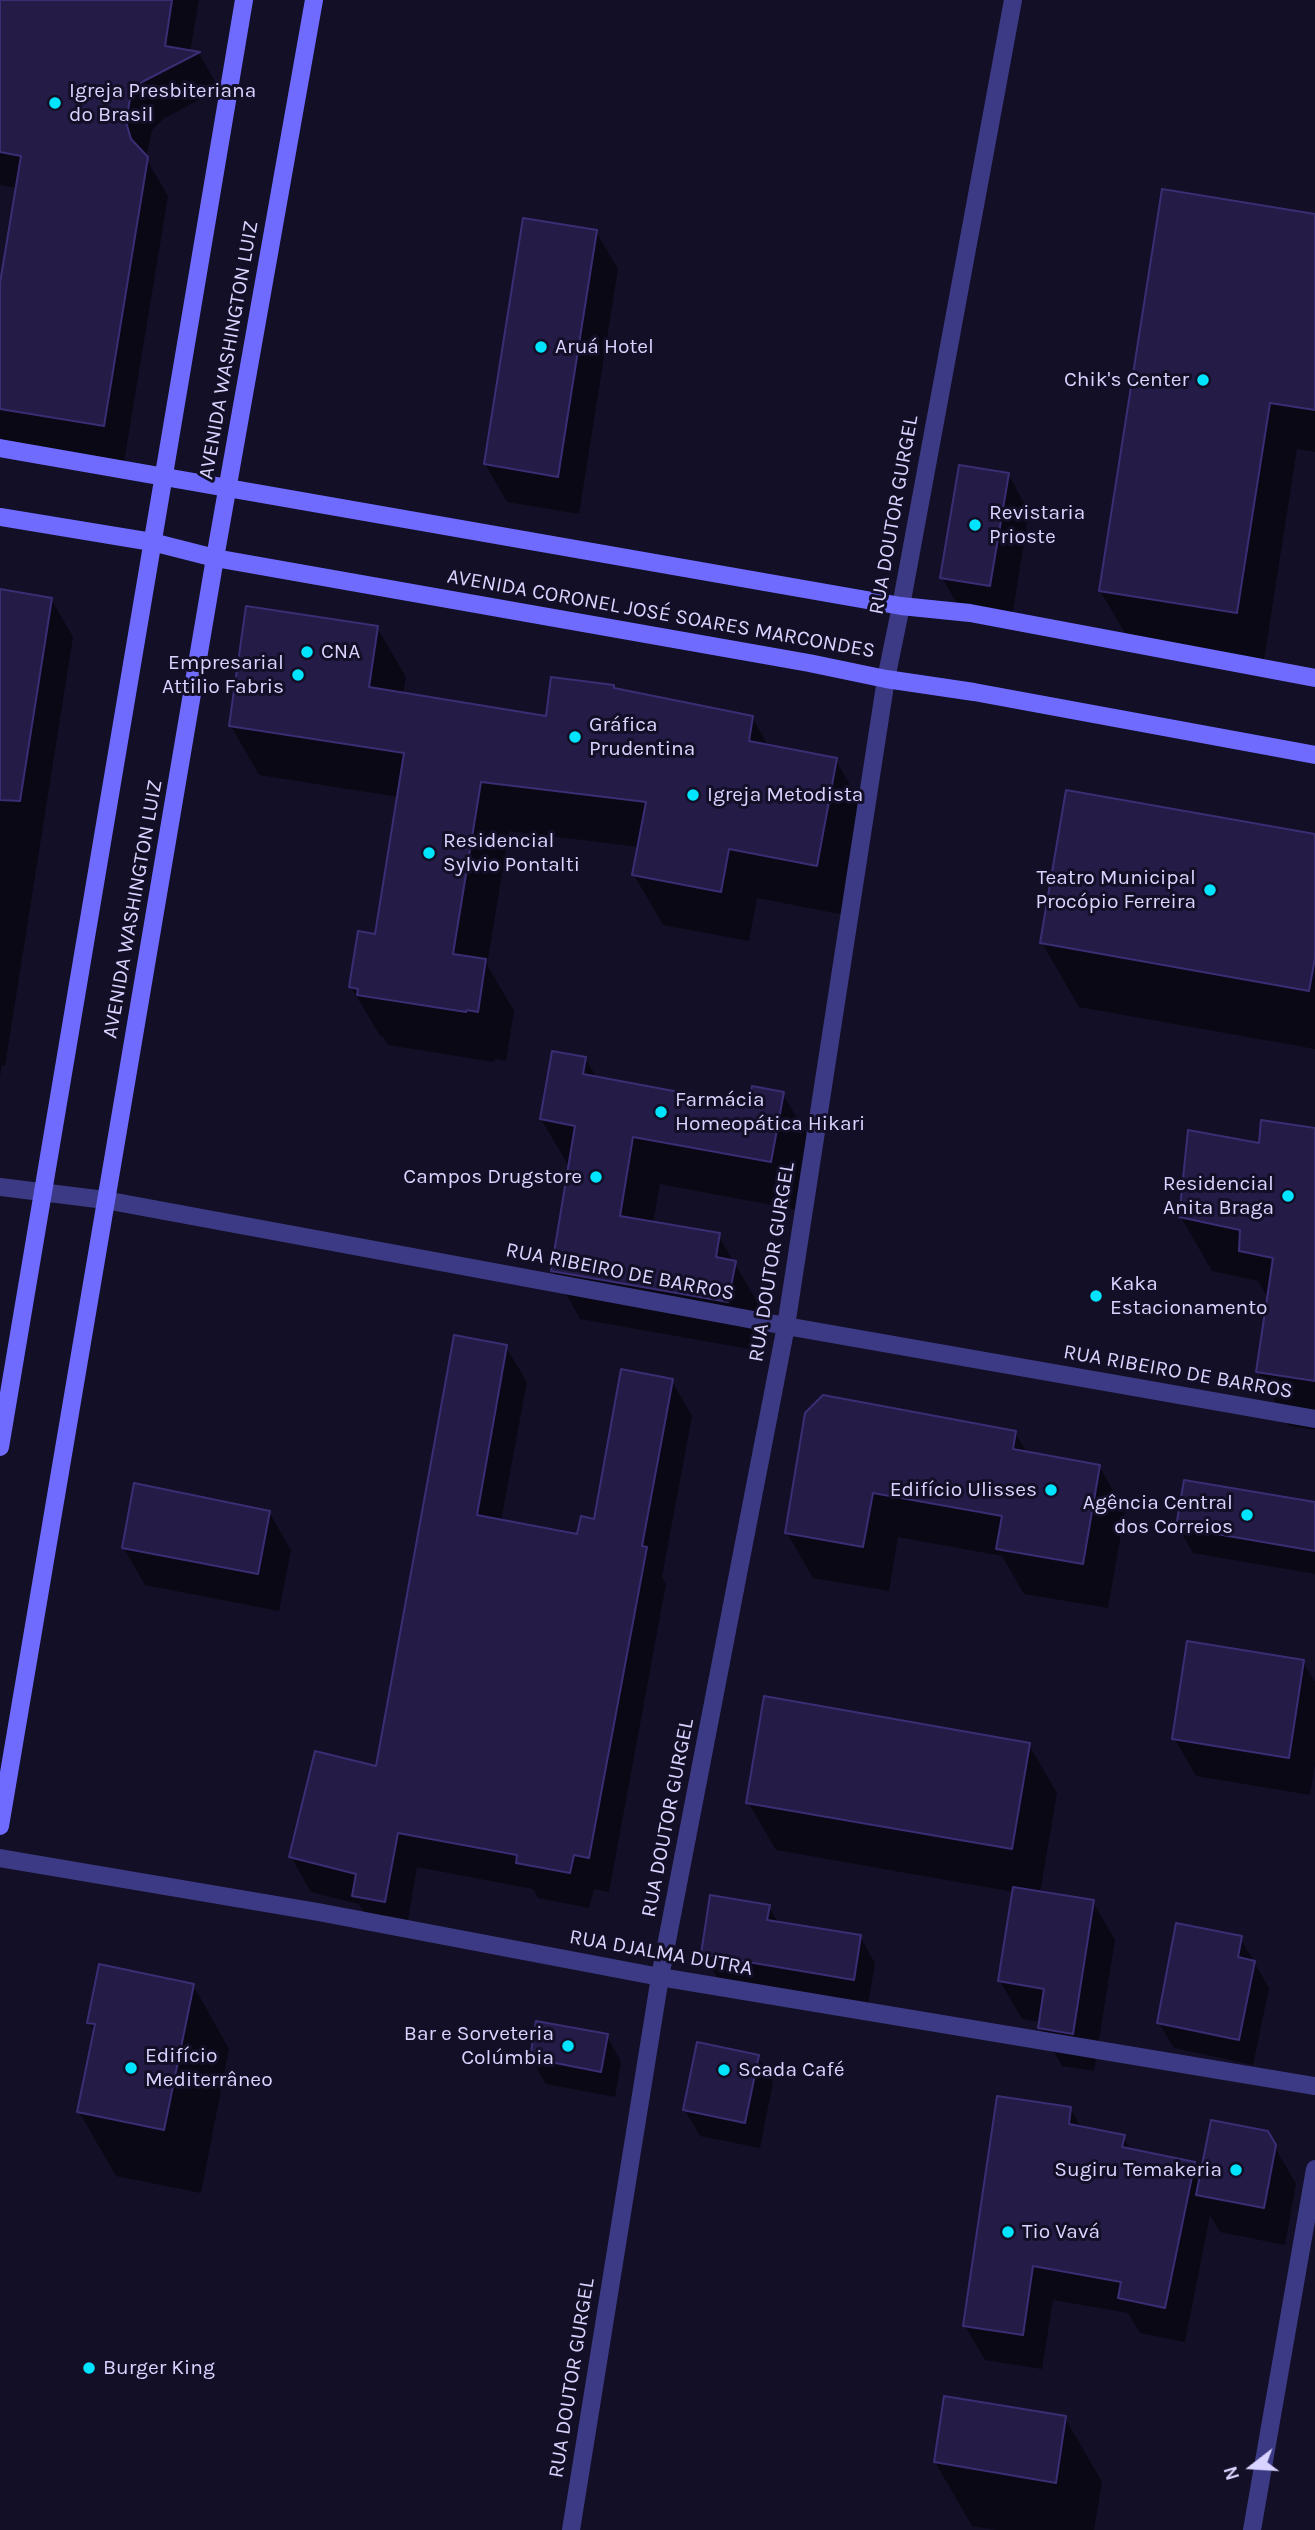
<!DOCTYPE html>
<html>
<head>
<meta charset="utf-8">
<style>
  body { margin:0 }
  #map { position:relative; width:1315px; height:2530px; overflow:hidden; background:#130f26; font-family:Karla,sans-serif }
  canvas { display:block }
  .north { position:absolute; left:1217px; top:2432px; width:70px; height:70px; -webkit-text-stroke:5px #130f26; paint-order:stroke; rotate:253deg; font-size:19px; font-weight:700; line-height:28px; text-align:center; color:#d9d4ff }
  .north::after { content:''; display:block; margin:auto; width:24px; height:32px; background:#d9d4ff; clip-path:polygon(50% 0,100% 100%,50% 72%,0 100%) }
</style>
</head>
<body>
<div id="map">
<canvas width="1315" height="2530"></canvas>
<div class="north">N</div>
</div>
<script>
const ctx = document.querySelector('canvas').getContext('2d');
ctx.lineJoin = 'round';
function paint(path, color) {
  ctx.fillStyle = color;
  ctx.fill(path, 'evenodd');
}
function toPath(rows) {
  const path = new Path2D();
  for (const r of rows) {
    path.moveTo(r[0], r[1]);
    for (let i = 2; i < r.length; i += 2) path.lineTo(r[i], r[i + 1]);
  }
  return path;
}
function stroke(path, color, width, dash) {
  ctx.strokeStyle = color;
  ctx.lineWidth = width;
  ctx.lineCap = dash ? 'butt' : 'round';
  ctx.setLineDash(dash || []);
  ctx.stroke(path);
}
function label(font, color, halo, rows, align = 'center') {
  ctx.font = font + ' Karla,sans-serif';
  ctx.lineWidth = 6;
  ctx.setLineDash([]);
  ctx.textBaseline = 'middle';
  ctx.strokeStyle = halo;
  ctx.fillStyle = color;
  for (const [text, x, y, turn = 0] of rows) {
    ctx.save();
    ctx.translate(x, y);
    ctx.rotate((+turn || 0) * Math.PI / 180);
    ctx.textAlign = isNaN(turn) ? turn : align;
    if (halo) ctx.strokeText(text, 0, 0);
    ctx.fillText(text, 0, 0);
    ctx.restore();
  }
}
paint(toPath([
  [25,0,199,0,190,52,199,53,219,89,163,119,152,130,146,158,168,196,124,462,3,442,0,437,0,294,18,188,0,185,0,46],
  [1315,216,1315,452,1297,449,1264,660,1128,638,1100,591],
  [596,232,618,269,579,514,507,502,485,464],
  [1008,474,1029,512,1011,623,964,616,942,578],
  [0,591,51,599,73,637,5,1066,2,1065,0,1077],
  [377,628,406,677,403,695,548,718,615,690,752,717,769,747,835,759,864,809,845,915,757,898,749,941,663,925,634,875,639,847,509,831,487,965,514,1011,506,1061,495,1059,494,1062,388,1045,383,1037,380,1036,351,987,376,936,399,797,259,775,231,726],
  [1315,836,1315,1049,1079,1007,1042,943],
  [585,1058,597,1078,750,1107,783,1094,811,1142,798,1210,660,1184,653,1223,718,1235,762,1310,755,1350,580,1319,553,1271,569,1167,541,1119],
  [1315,1130,1315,1430,1289,1426,1258,1372,1268,1298,1258,1281,1212,1271,1181,1217,1261,1145],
  [506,1347,527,1382,501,1521,578,1536,595,1521,672,1381,692,1416,662,1577,666,1584,609,1892,594,1889,589,1908,538,1898,533,1889,417,1867,405,1937,374,1931,359,1904,311,1892,291,1857,377,1768],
  [806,1414,1015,1433,1027,1453,1099,1466,1125,1511,1108,1608,1024,1594,1002,1556,898,1537,889,1591,813,1578,787,1533],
  [1315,1504,1315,1574,1193,1553,1178,1527],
  [269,1512,291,1550,279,1611,145,1585,123,1547],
  [1303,1662,1315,1682,1315,1764,1310,1795,1196,1776,1174,1738],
  [1029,1745,1057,1793,1040,1893,1093,1902,1115,1940,1094,2071,1062,2066,1040,2028,1041,2022,1022,2019,1000,1981,1014,1892,776,1850,748,1802],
  [769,1907,779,1924,860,1937,875,1963,868,2005,718,1979,703,1953],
  [1240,1938,1269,1988,1253,2065,1174,2048,1159,2023],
  [193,1985,229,2049,201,2193,116,2176,79,2112,95,2033,89,2023],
  [607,2036,621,2062,615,2097,546,2084,531,2058],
  [758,2057,773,2082,760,2148,700,2136,685,2110],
  [1070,2108,1082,2129,1123,2137,1131,2150,1194,2164,1202,2177,1266,2132,1296,2184,1285,2245,1220,2232,1210,2215,1185,2342,1140,2333,1128,2313,1053,2300,1042,2369,985,2360,965,2326],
  [1065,2418,1102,2482,1094,2530,996,2530,972,2526,935,2462]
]), '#0007');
const building = toPath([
  [0,0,172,0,165,46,200,52,142,82,131,93,126,122,131,139,148,157,104,426,0,409,0,283,21,156,0,152,0,0],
  [1162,189,1315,214,1315,410,1270,403,1237,613,1099,591,1162,189],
  [523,218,597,230,558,477,484,464,523,218],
  [959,465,1009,473,990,586,940,578,959,465],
  [0,589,52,598,20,801,0,800,0,589],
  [246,606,378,626,369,687,546,716,551,677,614,685,614,688,753,716,749,741,837,758,817,866,729,849,721,892,632,875,646,802,481,782,453,954,486,959,478,1012,467,1010,466,1012,357,995,358,989,349,987,358,931,375,934,404,753,229,726,246,606],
  [1066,790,1315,834,1315,958,1309,991,1040,943,1066,790],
  [552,1051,586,1057,583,1074,748,1105,752,1086,784,1092,771,1162,633,1137,620,1216,720,1233,716,1257,736,1261,728,1302,551,1271,575,1126,540,1119,552,1051],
  [1261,1120,1315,1128,1315,1381,1256,1372,1273,1258,1239,1251,1240,1230,1179,1217,1188,1130,1259,1143,1261,1120],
  [454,1335,507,1345,477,1515,577,1534,581,1516,594,1519,621,1369,673,1379,642,1546,647,1547,589,1858,574,1855,570,1873,516,1863,517,1855,398,1833,385,1902,352,1896,356,1874,289,1857,315,1751,376,1766,454,1335],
  [823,1395,1016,1431,1013,1449,1100,1465,1083,1564,996,1549,1002,1516,873,1493,863,1547,785,1533,805,1413,823,1395],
  [1184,1480,1315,1502,1315,1551,1176,1527,1184,1480],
  [134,1483,270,1511,258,1574,122,1548,134,1483],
  [1187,1641,1304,1660,1289,1758,1172,1739,1187,1641],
  [764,1696,1030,1743,1012,1849,746,1803,764,1696],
  [1013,1887,1094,1900,1073,2034,1038,2028,1044,1989,998,1981,1013,1887],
  [710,1895,770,1905,767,1920,861,1935,854,1980,701,1954,710,1895],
  [1176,1923,1242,1936,1238,1957,1255,1961,1239,2040,1157,2023,1176,1923],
  [99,1964,194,1984,164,2130,77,2112,95,2024,87,2023,99,1964],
  [536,2021,608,2034,601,2072,530,2058,536,2021],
  [697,2042,759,2055,745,2123,683,2110,697,2042],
  [997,2096,1071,2107,1069,2124,1125,2135,1122,2147,1195,2162,1165,2308,1118,2298,1121,2282,1033,2266,1023,2335,963,2326,997,2096],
  [1211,2120,1268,2131,1276,2145,1264,2208,1196,2195,1211,2120],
  [944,2396,1066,2416,1056,2483,934,2462,944,2396]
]);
paint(building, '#241b47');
stroke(building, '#3b2d73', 2);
stroke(toPath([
  [0,1187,105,1200,786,1326,1315,1419],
  [0,1858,318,1912,660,1977,1315,2086],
  [571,2530,660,1977,786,1326,886,679,901,606,1013,0],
  [1252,2530,1315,2169]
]), '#3d3a85', 18);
stroke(toPath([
  [0,448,901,606,970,613,1315,678],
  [0,517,152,542,215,558,809,663,886,679,974,692,1315,755],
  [0,1447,244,0],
  [0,1826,215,558,314,0]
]), '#6f6bff', 18);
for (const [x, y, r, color] of [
  [55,103,7,"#00e5ff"],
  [541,347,7,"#00e5ff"],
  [1203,380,7,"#00e5ff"],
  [975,525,7,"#00e5ff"],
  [307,652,7,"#00e5ff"],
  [298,675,7,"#00e5ff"],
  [575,737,7,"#00e5ff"],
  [693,795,7,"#00e5ff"],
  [429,853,7,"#00e5ff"],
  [1210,890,7,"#00e5ff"],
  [661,1112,7,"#00e5ff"],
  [596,1177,7,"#00e5ff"],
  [1288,1196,7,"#00e5ff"],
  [1096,1296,7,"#00e5ff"],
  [1051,1490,7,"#00e5ff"],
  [1247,1515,7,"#00e5ff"],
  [568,2046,7,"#00e5ff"],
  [131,2068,7,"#00e5ff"],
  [724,2070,7,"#00e5ff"],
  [1236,2170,7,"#00e5ff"],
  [1008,2232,7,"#00e5ff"],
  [89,2368,7,"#00e5ff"]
]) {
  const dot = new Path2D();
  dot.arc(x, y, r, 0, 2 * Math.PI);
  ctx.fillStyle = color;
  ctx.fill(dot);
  stroke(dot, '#130f26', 2.5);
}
label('21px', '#d9d4ff', '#130f26', [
  ["Igreja Presbiteriana",69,91],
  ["do Brasil",69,115],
  ["Aruá Hotel",555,347],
  ["Chik's Center",1189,380,"right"],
  ["Revistaria",989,513],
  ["Prioste",989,537],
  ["CNA",321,652],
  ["Empresarial",284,663,"right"],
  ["Attilio Fabris",284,687,"right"],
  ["Gráfica",589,725],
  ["Prudentina",589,749],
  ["Igreja Metodista",707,795],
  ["Residencial",443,841],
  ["Sylvio Pontalti",443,865],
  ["Teatro Municipal",1196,878,"right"],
  ["Procópio Ferreira",1196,902,"right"],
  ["Farmácia",675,1100],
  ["Homeopática Hikari",675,1124],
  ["Campos Drugstore",582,1177,"right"],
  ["Residencial",1274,1184,"right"],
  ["Anita Braga",1274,1208,"right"],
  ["Kaka",1110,1284],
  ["Estacionamento",1110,1308],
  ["Edifício Ulisses",1037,1490,"right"],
  ["Agência Central",1233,1503,"right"],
  ["dos Correios",1233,1527,"right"],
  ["Bar e Sorveteria",554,2034,"right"],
  ["Colúmbia",554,2058,"right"],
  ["Edifício",145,2056],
  ["Mediterrâneo",145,2080],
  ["Scada Café",738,2070],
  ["Sugiru Temakeria",1222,2170,"right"],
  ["Tio Vavá",1022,2232],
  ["Burger King",103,2368]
], 'left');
label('21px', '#d9d4ff', '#130f26', [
  ["AVENIDA WASHINGTON LUIZ",229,350,-80],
  ["RUA DOUTOR GURGEL",894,515,-80],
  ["AVENIDA CORONEL JOSÉ SOARES MARCONDES",661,614,10],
  ["AVENIDA WASHINGTON LUIZ",133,909,-80],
  ["RUA DOUTOR GURGEL",772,1262,-81],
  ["RUA RIBEIRO DE BARROS",620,1272,11],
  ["RUA RIBEIRO DE BARROS",1178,1372,10],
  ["RUA DOUTOR GURGEL",668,1818,-79],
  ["RUA DJALMA DUTRA",661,1953,10],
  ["RUA DOUTOR GURGEL",572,2378,-81]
]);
</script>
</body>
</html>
